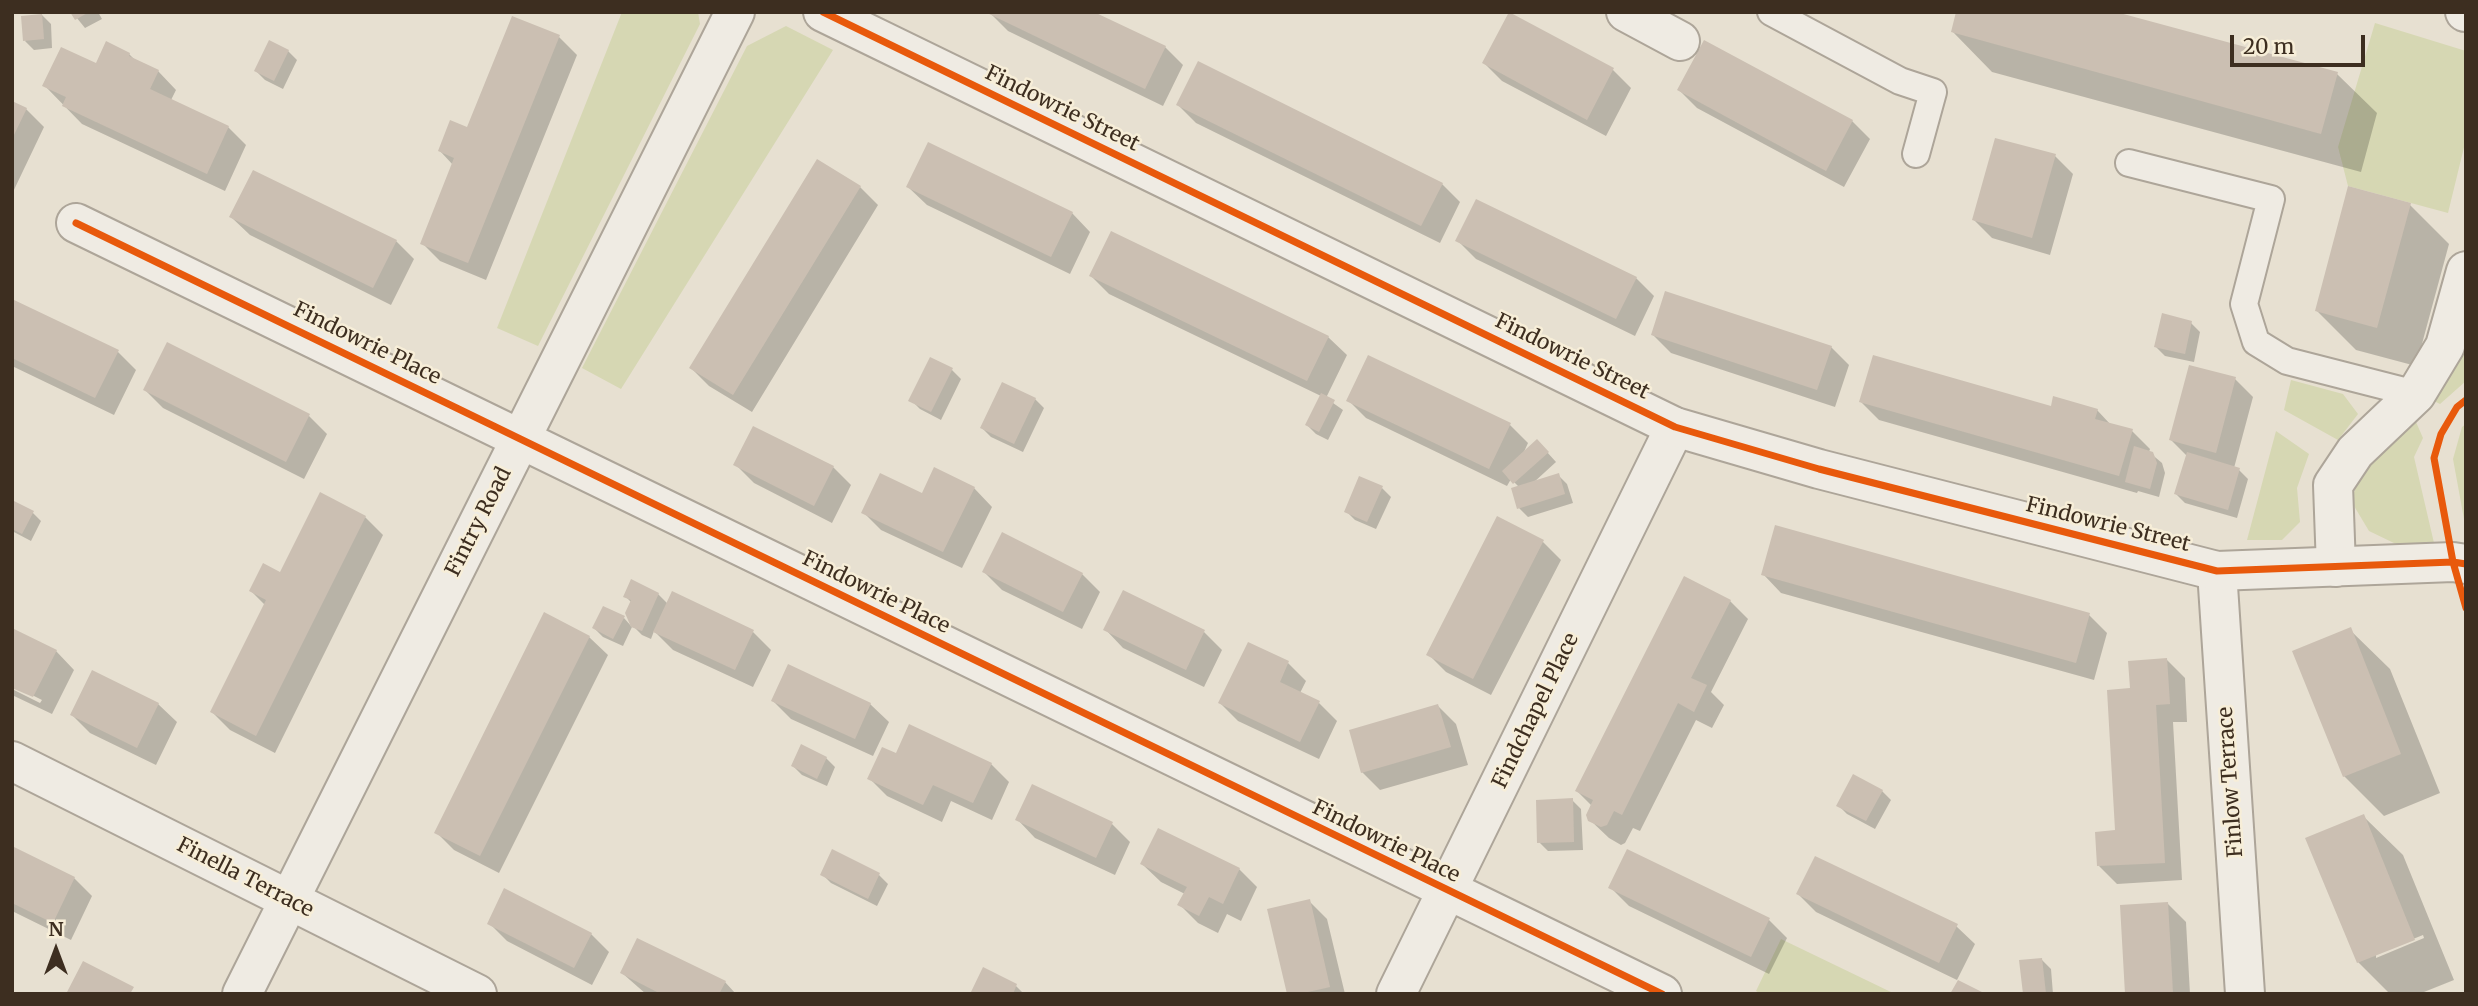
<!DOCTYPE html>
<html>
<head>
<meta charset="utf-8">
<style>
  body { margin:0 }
  #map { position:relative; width:2478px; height:1006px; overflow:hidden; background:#e7e0d1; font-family:Merriweather,serif }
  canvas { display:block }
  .frame { position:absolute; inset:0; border:14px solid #3d2e20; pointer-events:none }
  .north { position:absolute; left:21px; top:915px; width:70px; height:70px; -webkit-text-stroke:5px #f7eed8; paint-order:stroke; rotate:0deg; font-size:19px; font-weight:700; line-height:28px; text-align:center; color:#3d2e20 }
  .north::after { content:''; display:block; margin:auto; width:24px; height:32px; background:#3d2e20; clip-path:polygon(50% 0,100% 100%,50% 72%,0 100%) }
  .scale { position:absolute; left:2230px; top:35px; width:135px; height:32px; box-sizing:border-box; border:4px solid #3d2e20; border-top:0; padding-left:9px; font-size:21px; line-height:24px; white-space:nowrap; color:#3d2e20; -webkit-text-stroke:5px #f7eed8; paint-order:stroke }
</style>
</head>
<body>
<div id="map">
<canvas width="2478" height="1006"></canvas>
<div class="frame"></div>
<div class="north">N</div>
<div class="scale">20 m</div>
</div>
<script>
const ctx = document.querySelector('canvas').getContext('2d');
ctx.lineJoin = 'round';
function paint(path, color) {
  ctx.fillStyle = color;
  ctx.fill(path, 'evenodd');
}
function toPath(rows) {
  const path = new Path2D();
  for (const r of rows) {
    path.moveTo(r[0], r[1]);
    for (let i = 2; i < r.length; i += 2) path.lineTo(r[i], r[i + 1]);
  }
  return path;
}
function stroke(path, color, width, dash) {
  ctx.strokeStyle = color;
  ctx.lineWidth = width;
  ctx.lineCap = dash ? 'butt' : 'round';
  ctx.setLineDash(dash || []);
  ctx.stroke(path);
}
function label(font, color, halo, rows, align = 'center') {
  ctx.font = font + ' Merriweather,serif';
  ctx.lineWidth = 5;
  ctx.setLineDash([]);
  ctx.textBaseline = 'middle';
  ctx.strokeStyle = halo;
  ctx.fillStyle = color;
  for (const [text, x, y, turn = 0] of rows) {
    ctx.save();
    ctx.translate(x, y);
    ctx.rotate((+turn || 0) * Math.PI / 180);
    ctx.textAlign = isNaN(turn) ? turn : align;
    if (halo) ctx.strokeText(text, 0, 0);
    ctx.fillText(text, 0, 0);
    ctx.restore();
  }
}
paint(toPath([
  [622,12,698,12,700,24,538,346,497,328],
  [2375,23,2466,51,2466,139,2448,213,2348,186,2338,147],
  [786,26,833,50,621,389,582,368,747,46],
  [2466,351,2466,381,2440,404,2434,401],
  [2291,380,2343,394,2358,414,2338,440,2284,410],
  [2416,422,2423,438,2414,457,2434,543,2396,544,2369,531,2351,501,2364,464],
  [2466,424,2466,530,2453,459,2462,427],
  [2276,431,2309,454,2297,488,2300,522,2282,540,2247,540],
  [1781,939,1893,993,1761,994,1756,991]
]), '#d6d7b3');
paint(toPath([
  [72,12,98,12,102,19,85,28],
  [990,13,1165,47,1183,65,1163,106,1008,31],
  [1510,14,1613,70,1631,88,1606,136,1502,81,1484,63],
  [42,15,51,24,52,48,34,50,25,41],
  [1953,32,2337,74,2377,113,2361,172,1992,72],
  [559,37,577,55,486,280,440,261,422,243,453,165,440,151,468,129],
  [288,51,297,60,283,89,265,80,256,71],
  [129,54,137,62,158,71,176,90,171,100,228,127,246,145,225,191,82,124,44,85],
  [1679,90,1852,121,1870,139,1844,187,1697,108],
  [12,102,26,109,44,127,12,194],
  [1178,105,1442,184,1460,202,1440,243,1196,123],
  [2055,156,2073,174,2050,255,1992,238,1974,220],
  [860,187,878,205,752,412,709,386,691,368],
  [908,187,1072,213,1090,232,1070,274,927,205],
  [2410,205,2449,244,2416,366,2356,350,2317,311],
  [231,217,396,241,414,259,391,305,250,235],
  [1112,233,1328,337,1347,355,1326,398,1343,410,1328,440,1316,434,1307,425,1321,396,1109,294,1091,276],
  [1458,241,1636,278,1654,296,1635,336,1476,259],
  [12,301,118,352,136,370,114,415,12,366],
  [2191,323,2200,332,2194,362,2165,356,2156,347],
  [1653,335,1831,347,1849,365,1835,407,1671,353],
  [931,359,952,370,961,379,941,420,920,409,911,400],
  [2235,379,2253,397,2234,468,2239,470,2248,479,2237,518,2185,503,2176,494,2187,456,2171,440],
  [145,390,309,416,327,434,304,479,163,408],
  [1035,399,1044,408,1023,452,991,437,982,428],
  [1348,400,1510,425,1528,443,1523,454,1537,441,1556,462,1533,483,1558,475,1567,484,1573,503,1528,517,1519,508,1519,487,1511,479,1507,486,1366,418],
  [1861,402,2097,410,2111,425,2132,431,2150,449,2149,452,2162,463,2165,473,2159,497,2138,491,2137,493,1879,420],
  [736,465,833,467,851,485,832,523,754,483],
  [974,488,992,507,962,568,881,530,863,512],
  [1382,488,1391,497,1376,529,1355,520,1346,511],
  [12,502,32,512,41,521,31,541,12,531],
  [365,517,383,535,275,753,230,730,212,712,265,605,251,591,281,574],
  [1498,519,1543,542,1561,560,1491,695,1446,672,1428,654],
  [984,572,1082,574,1100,592,1082,629,1002,590],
  [1763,574,2089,615,2107,633,2094,680,1781,593],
  [632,582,658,594,668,604,673,594,753,632,771,650,753,687,673,650,654,631,651,639,642,635,633,626,632,603,625,596],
  [1123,592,1204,632,1222,650,1204,687,1123,648,1105,629],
  [1730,601,1748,619,1711,692,1724,705,1712,728,1696,720,1640,831,1633,828,1625,843,1621,845,1609,838,1590,820,1592,806,1577,791],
  [545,615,589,637,608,655,499,873,454,850,436,832],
  [624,618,632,627,623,646,603,637,594,628],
  [2350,630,2390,669,2440,793,2384,816,2344,776],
  [56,651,74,670,52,714,12,695,12,689,40,703,42,700,12,685],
  [2167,660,2185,678,2187,722,2173,722,2182,880,2117,884,2099,866,2117,832,2132,690],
  [1288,663,1306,681,1300,693,1319,703,1337,721,1319,759,1238,721,1220,703],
  [773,701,870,704,889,722,873,756,791,719],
  [158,704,177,722,156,765,90,733,72,715],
  [1438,706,1456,724,1468,765,1380,790,1362,772],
  [826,758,835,767,827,786,802,775,793,766],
  [991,764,1009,782,992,820,951,801,942,822,887,796,869,778],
  [1033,786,1112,824,1130,842,1115,875,1035,838,1017,819],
  [1882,791,1891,800,1875,829,1847,814,1838,805],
  [1572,800,1581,809,1583,850,1548,851,1539,842],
  [2363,816,2403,855,2454,980,2419,994,2390,994,2358,962],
  [2423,935,2424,938,2376,958,2376,954],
  [12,848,74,878,92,896,71,940,12,911],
  [1142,864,1239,869,1257,887,1241,921,1227,914,1218,933,1198,923,1180,905,1185,894,1161,882],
  [822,874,879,875,888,884,877,906,831,883],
  [1611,888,1769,920,1787,938,1769,974,1629,906],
  [1798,894,1956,926,1975,944,1957,980,1816,912],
  [1309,901,1327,919,1345,994,1289,994],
  [2168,904,2186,922,2190,994,2127,994],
  [489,923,591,934,609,952,592,985,507,941],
  [2042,960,2051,969,2053,994,2024,994],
  [984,969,1016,986,1024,994,972,994],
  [622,973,725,982,736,994,646,994]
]), '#0003');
paint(toPath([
  [70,12,89,12,75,20],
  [985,12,1094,12,1166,46,1145,89],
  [1509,12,1614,68,1587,120,1482,63],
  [1956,12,2116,12,2338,72,2321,134,1951,32],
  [42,14,44,39,23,41,21,16],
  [512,16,560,35,468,263,420,244,454,158,438,151,450,120,467,127],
  [269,40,289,50,274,81,254,71],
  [1704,40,1853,120,1826,171,1677,90],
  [106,41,130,53,129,56,159,70,150,89,229,126,207,174,62,106,66,97,42,86,61,47,96,63],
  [1198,61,1443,183,1421,226,1176,105],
  [12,101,27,108,12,139],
  [1995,138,2056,154,2032,238,1972,220],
  [928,142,1073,212,1051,257,906,187],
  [817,159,861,186,733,395,689,368],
  [253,170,397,240,373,288,229,217],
  [2348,186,2411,203,2377,328,2315,311],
  [1476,199,1637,277,1616,319,1455,241],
  [1111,231,1329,336,1307,381,1089,276],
  [1665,291,1832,346,1817,390,1651,335],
  [12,299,119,350,95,398,12,358],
  [2162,313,2192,321,2185,354,2154,347],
  [167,342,310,414,286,462,143,390],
  [1368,355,1511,423,1489,469,1346,401],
  [1873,355,2051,406,2053,396,2098,409,2095,419,2133,429,2119,476,1859,402],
  [930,357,953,368,931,412,908,401],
  [2189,365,2236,377,2216,453,2169,440],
  [1002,382,1036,398,1014,444,980,428],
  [1321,393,1335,400,1319,432,1305,425],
  [753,426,834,466,814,506,733,465],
  [1537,439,1549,452,1513,484,1502,471],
  [2134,446,2153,452,2157,463,2150,489,2125,482],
  [2187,452,2240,468,2228,510,2174,494],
  [934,467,975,487,943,552,861,513,880,473,922,493],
  [1559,473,1565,494,1517,509,1511,488],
  [1359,476,1383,486,1367,522,1344,512],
  [320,492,366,516,256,736,210,712,266,600,249,591,263,563,280,572],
  [12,500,34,511,22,534,12,529],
  [1497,516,1544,540,1473,679,1426,655],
  [1775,525,2090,613,2076,663,1761,575],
  [1002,532,1083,573,1063,612,982,572],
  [1684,576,1731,600,1691,678,1707,685,1694,712,1678,703,1622,815,1614,811,1607,825,1601,827,1588,821,1586,815,1593,800,1575,791],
  [631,579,659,593,642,631,631,627,625,613,631,600,623,597],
  [1123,590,1205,630,1186,670,1103,630],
  [672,591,754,630,735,670,653,632],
  [603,606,625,616,613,639,592,628],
  [544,612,590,636,480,856,434,833],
  [2351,627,2401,754,2343,777,2292,651],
  [12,628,57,650,33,697,12,688],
  [1248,642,1289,661,1280,682,1320,701,1300,742,1218,703],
  [2167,658,2170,704,2156,705,2165,863,2097,866,2095,832,2115,830,2107,690,2130,688,2128,661],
  [788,664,871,703,855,739,771,701],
  [92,670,159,703,137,748,70,715],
  [1438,704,1451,747,1361,773,1349,730],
  [909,724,992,763,973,803,933,785,923,805,867,779,882,747,896,753],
  [801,744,827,757,817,779,791,766],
  [1853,774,1883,790,1866,821,1836,806],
  [1032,784,1113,822,1096,858,1015,820],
  [1573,798,1574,842,1537,843,1536,800],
  [2364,814,2415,940,2357,963,2305,838],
  [1158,828,1240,868,1223,904,1209,897,1199,916,1177,905,1187,887,1140,864],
  [12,846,75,877,53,923,12,903],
  [832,849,880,873,868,899,820,875],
  [1627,849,1770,918,1751,957,1608,888],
  [1815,856,1958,924,1939,963,1796,894],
  [504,888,592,933,574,968,487,924],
  [1310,899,1330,987,1299,994,1287,994,1267,909],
  [2168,902,2173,994,2125,994,2120,905],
  [637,938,726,981,719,994,661,994,620,973],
  [2042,958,2046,994,2023,994,2019,960],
  [83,961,134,987,130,994,66,994],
  [983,967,1017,984,1013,994,970,994],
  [1958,980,1986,994,1950,994]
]), '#cbbfb2');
const service = toPath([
  [1771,12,1900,81,1933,92,1916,154],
  [2129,163,2271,199,2244,304,2256,342,2287,361,2416,394]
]);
const minor = toPath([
  [1626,12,1680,41],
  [2465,12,2466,12],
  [76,223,1662,994],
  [2336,567,2333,485,2355,452,2416,394,2445,346,2466,271],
  [2217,571,2245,994],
  [12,761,477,994],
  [1396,994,1675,427]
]);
const tertiary = toPath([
  [823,12,1675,427,1819,469,2217,571,2453,562,2466,564],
  [242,994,735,12]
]);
stroke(service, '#ada599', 30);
stroke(minor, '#ada599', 42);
stroke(tertiary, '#ada599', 42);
stroke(service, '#efebe3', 26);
stroke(minor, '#efebe3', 38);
stroke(tertiary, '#efebe3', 38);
stroke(toPath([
  [823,12,1675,427,1819,469,2217,571,2453,562,2466,564],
  [76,223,1662,994],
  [2466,400,2457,407,2441,434,2434,458,2453,562,2466,608]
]), '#e8590c', 7);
label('21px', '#3d2e20', '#f7eed8', [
  ["Findowrie Street",1062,109,26],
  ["Findowrie Place",367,344,26],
  ["Findowrie Street",1572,357,26],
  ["Fintry Road",479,522,-63],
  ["Findowrie Street",2108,525,14],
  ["Findowrie Place",876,593,26],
  ["Findchapel Place",1536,711,-64],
  ["Finlow Terrace",2231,782,-94],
  ["Findowrie Place",1386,842,26],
  ["Finella Terrace",245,878,27]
]);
</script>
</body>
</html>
